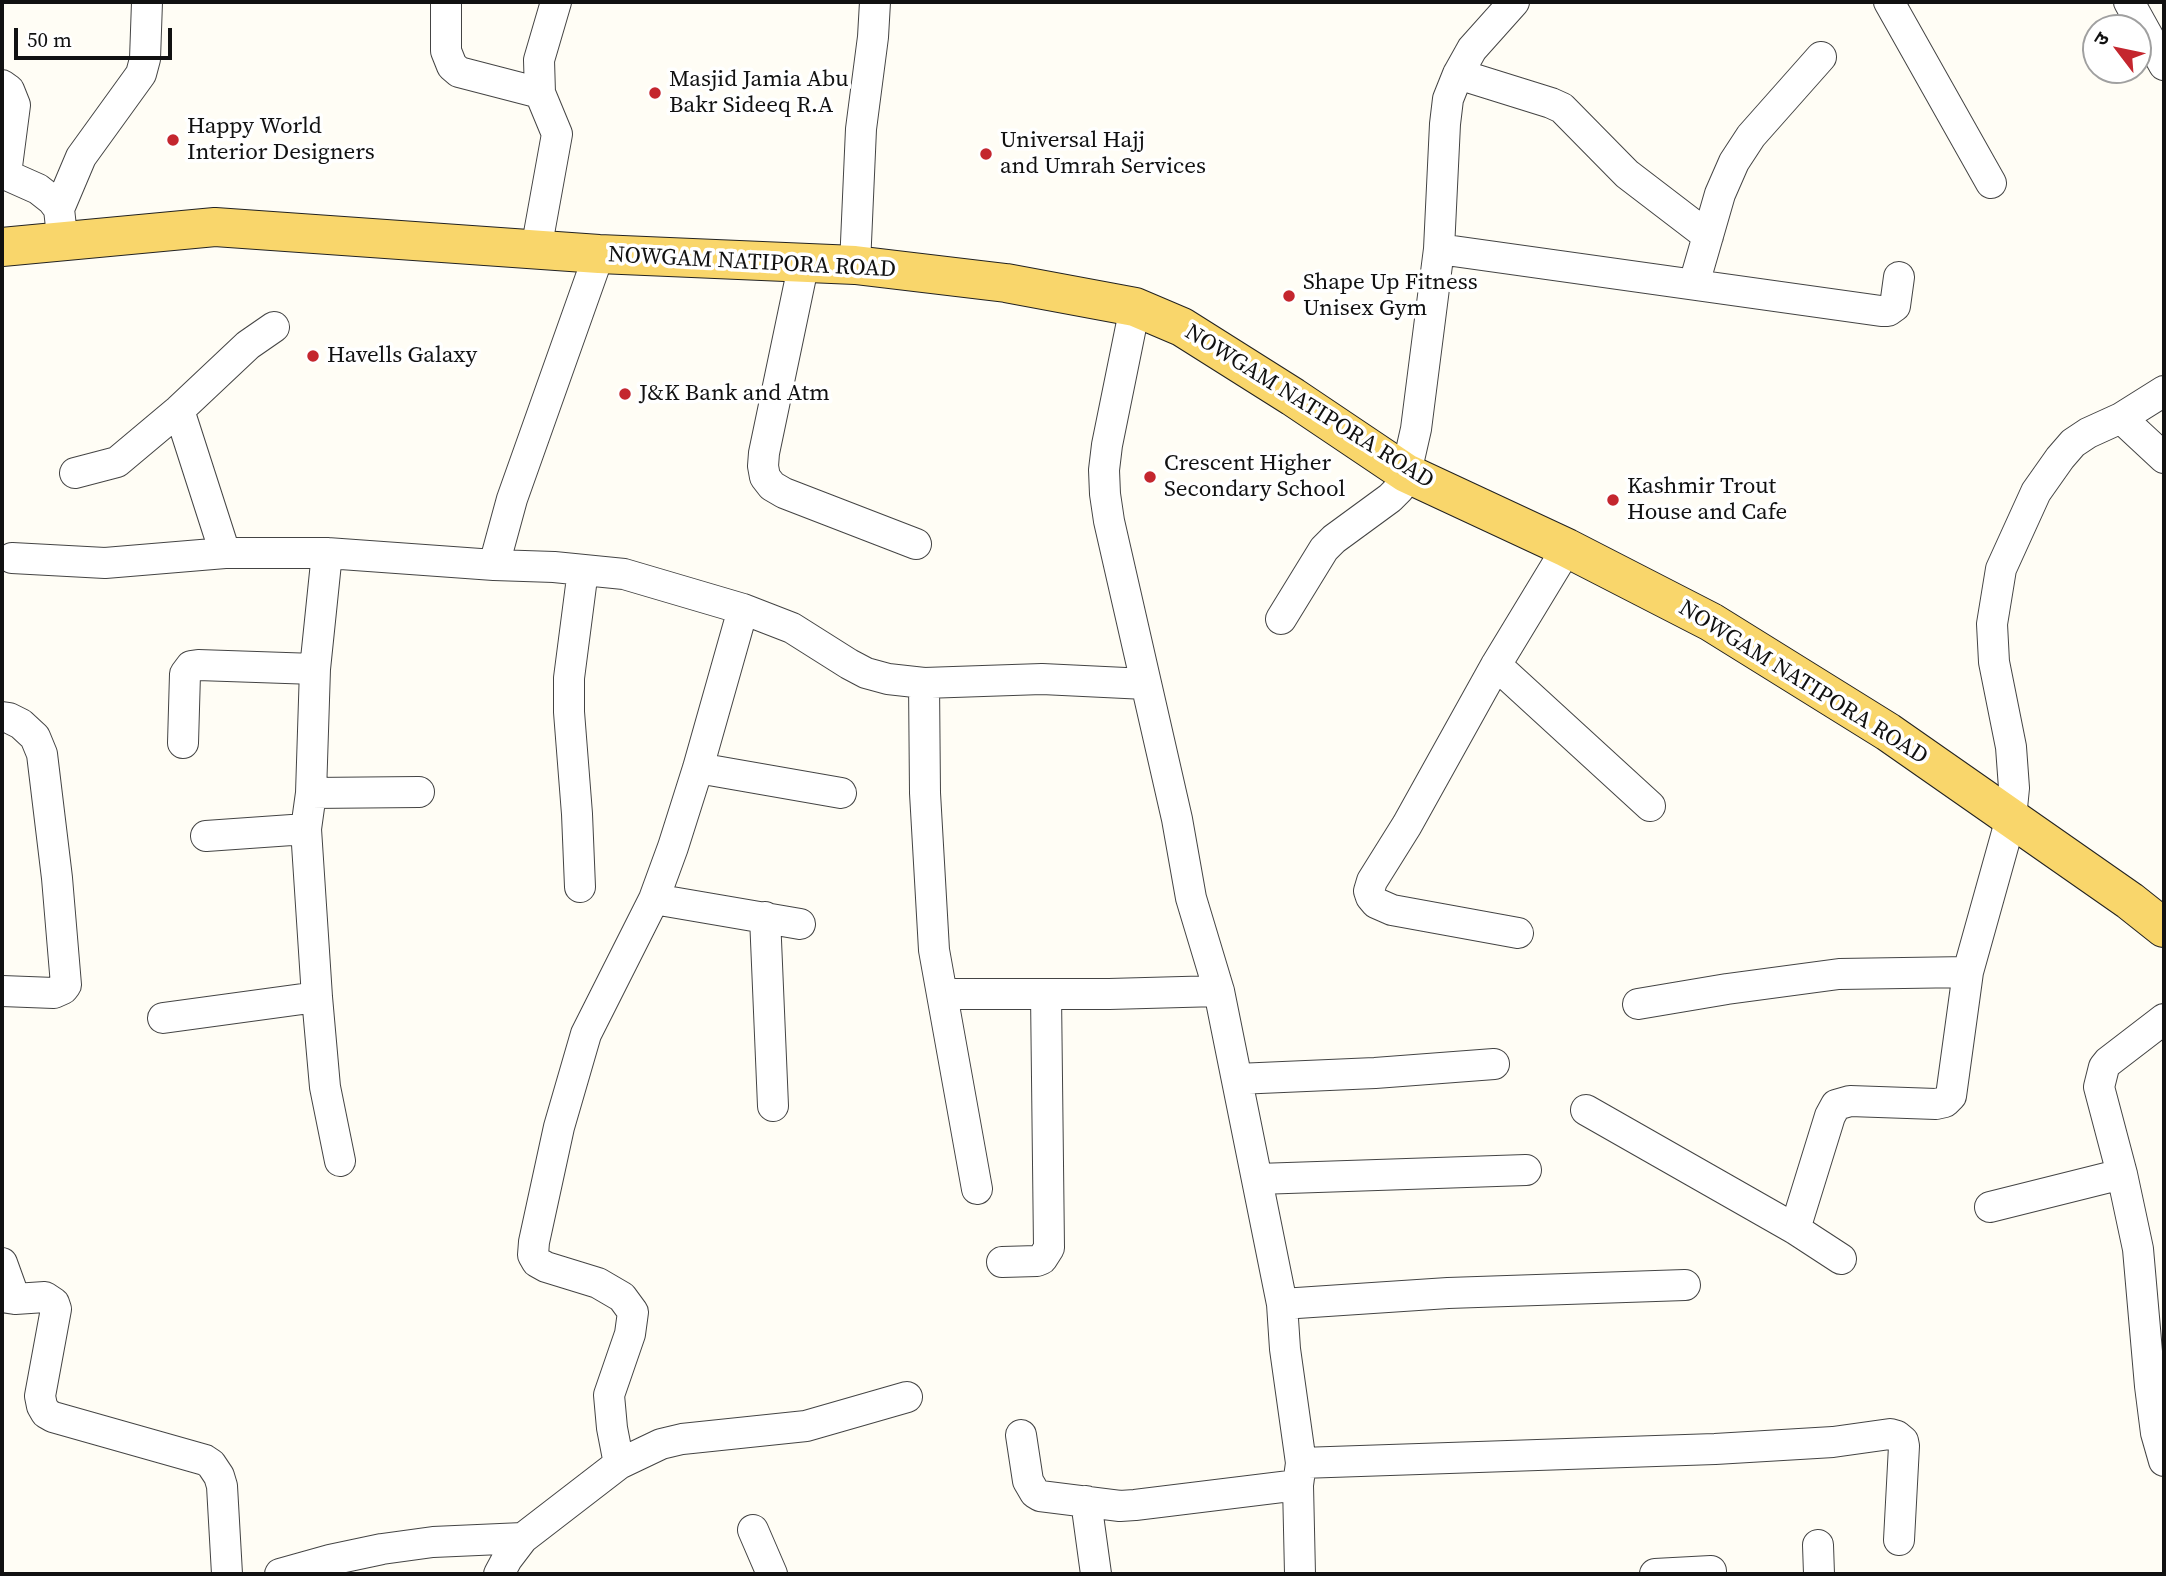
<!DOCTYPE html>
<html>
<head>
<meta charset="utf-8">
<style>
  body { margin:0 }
  #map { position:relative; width:2166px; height:1576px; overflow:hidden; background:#fffdf5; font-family:"Source Serif 4","Noto Sans Devanagari",serif }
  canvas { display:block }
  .frame { position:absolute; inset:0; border:4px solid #111; pointer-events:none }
  .north { position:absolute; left:2082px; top:14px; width:70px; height:70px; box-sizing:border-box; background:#fff; border:2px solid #a0a0a0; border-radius:50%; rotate:302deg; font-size:19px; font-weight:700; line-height:28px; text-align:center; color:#111 }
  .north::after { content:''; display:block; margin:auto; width:24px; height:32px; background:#c4262e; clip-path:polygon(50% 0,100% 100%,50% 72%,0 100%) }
  .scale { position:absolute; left:14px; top:28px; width:158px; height:32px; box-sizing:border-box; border:4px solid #111; border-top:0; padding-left:9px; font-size:21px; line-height:24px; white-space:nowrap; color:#111; -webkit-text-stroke:5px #fff; paint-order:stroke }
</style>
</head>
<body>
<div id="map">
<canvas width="2166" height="1576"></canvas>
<div class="frame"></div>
<div class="north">उ</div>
<div class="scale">50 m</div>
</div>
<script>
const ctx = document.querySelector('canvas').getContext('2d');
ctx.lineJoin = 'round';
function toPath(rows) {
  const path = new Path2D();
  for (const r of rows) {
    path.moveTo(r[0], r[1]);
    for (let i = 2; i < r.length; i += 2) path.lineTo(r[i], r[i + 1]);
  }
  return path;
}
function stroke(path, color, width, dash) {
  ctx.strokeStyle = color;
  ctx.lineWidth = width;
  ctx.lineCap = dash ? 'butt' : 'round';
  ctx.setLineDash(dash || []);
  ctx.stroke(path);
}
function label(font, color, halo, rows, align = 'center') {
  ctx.font = font + ' "Source Serif 4",serif';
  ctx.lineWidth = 7;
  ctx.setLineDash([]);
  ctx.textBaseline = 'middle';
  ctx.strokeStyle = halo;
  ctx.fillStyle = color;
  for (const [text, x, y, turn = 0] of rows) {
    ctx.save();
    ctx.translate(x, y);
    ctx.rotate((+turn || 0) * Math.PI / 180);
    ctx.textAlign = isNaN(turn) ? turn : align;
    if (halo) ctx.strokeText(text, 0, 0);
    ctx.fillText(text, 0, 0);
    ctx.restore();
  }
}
const minor = toPath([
  [446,2,446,51,452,66,459,72,540,93],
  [1889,2,1991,183],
  [2129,2,2164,65],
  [1458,74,1551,103,1562,108,1627,174,1708,236],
  [2,85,9,90,15,105,6,174],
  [2,173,38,189,52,200,59,209,61,227],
  [59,209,81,157,141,74,145,59,147,2],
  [1439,249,1881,311,1888,311,1895,306,1899,277],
  [536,250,557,134,540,93,539,60,556,2],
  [804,262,764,453,763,466,765,477,772,486,784,493,916,544],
  [855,265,861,129,873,37,875,2],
  [1694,284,1720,194,1734,162,1751,136,1821,57],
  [1135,307,1107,445,1104,470,1105,494,1109,521,1177,819,1191,898,1219,991,1282,1304,1285,1349,1301,1463,1298,1485,1300,1574],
  [179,410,225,553],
  [2121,418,2164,458],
  [75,473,117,462,179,410,248,345,274,327],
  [327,553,315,669,311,793,306,829,317,997,325,1087,340,1161],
  [12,558,105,563,225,553,327,553,494,565,554,567,624,574,743,609,792,628,849,664,866,673,888,679,924,683,1042,679,1146,684],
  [494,565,512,499,599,254],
  [1281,619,1324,549,1334,539,1390,498,1399,489,1406,473,1416,429,1439,249,1445,124,1448,99,1458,74,1472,49,1514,2],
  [1496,665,1650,806],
  [924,683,925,793,934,950,977,1189],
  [2,717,9,718,21,724,35,737,42,754,57,878,66,985,63,989,54,993,2,991],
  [183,743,185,674,191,666,198,665,315,669],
  [698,768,841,793],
  [311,793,419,792],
  [206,836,306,829],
  [580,887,577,814,569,712,569,678,583,570],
  [654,899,800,924],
  [765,917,773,1106],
  [1518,933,1392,910,1376,903,1371,897,1369,891,1372,881,1407,825,1496,665,1567,548],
  [942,994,1109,994,1219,991],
  [1638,1004,1727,989,1839,974,1968,972],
  [163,1018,317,997],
  [2164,1019,2108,1062,2104,1067,2099,1087,2122,1174,2138,1249,2150,1386,2156,1433,2164,1461],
  [1237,1079,1375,1073,1494,1064],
  [1586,1110,1795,1229,1841,1259],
  [1258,1179,1526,1170],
  [1990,1207,2122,1174],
  [1795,1229,1830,1116,1836,1105,1850,1101,1936,1104,1945,1102,1951,1096,1968,972,2011,818,2014,788,2011,747,1994,662,1992,624,2001,569,2036,492,2060,458,2073,443,2088,433,2121,418,2164,391],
  [1002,1262,1037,1261,1042,1259,1049,1248,1046,994],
  [2,1263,15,1299],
  [2,1297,15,1299,45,1297,54,1303,56,1309,40,1396,42,1406,46,1413,53,1417,205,1460,211,1464,219,1476,222,1486,227,1574],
  [1282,1304,1448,1293,1685,1285],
  [1021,1435,1028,1481,1035,1493,1040,1496,1120,1506,1135,1505,1298,1485],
  [1301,1463,1715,1449,1833,1442,1890,1434,1897,1436,1903,1441,1904,1446,1899,1540],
  [619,1464,612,1428,609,1395,630,1334,633,1312,622,1297,598,1283,546,1267,537,1262,533,1255,534,1242,559,1127,586,1034,654,899,673,847,698,768,743,609],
  [1086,1501,1096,1574],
  [753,1530,772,1574],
  [1818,1545,1819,1574],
  [280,1574,330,1560,382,1549,433,1542,523,1538],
  [499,1574,507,1559,523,1538,619,1464,661,1444,682,1439,806,1426,907,1397],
  [1655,1574,1711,1571]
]);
const major = toPath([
  [2,247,215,227,599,254,855,265,1006,283,1135,307,1182,327,1293,397,1406,473,1567,548,1711,622,1888,732,2130,901,2164,928]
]);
stroke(minor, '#444', 32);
stroke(major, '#222', 40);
stroke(minor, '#fff', 30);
stroke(major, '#f9d66b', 38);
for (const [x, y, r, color] of [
  [655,93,7,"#c4262e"],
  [173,140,7,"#c4262e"],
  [986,154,7,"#c4262e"],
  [1289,296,7,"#c4262e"],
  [313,356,7,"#c4262e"],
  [625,394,7,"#c4262e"],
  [1150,477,7,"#c4262e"],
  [1613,500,7,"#c4262e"]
]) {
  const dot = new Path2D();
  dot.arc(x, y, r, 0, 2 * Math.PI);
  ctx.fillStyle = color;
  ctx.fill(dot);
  stroke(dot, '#fff', 2.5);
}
label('23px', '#111', '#fff', [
  ["Masjid Jamia Abu",669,80],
  ["Bakr Sideeq R.A",669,106],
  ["Happy World",187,127],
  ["Interior Designers",187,153],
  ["Universal Hajj",1000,141],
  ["and Umrah Services",1000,167],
  ["Shape Up Fitness",1303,283],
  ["Unisex Gym",1303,309],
  ["Havells Galaxy",327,356],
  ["J&K Bank and Atm",639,394],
  ["Crescent Higher",1164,464],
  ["Secondary School",1164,490],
  ["Kashmir Trout",1627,487],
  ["House and Cafe",1627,513]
], 'left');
label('23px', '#111', '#fff', [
  ["NOWGAM NATIPORA ROAD",752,263,3],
  ["NOWGAM NATIPORA ROAD",1309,407,32],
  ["NOWGAM NATIPORA ROAD",1803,683,32]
]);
</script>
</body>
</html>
